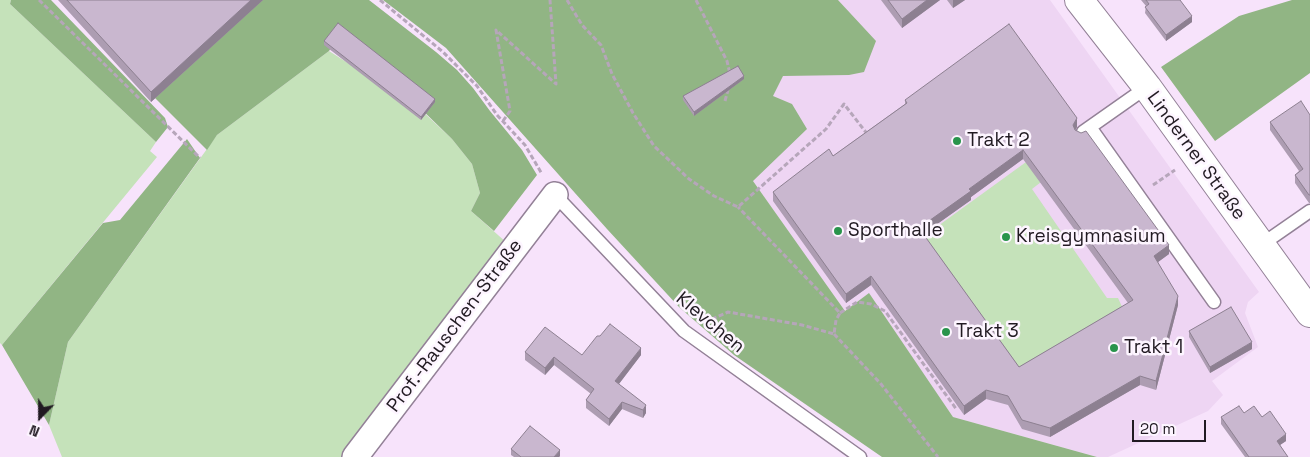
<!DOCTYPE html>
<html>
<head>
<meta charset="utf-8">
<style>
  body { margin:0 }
  #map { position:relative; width:1310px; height:457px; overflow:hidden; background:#f7e3fb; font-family:"Space Grotesk",sans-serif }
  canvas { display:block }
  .north { position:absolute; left:15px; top:392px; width:50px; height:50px; -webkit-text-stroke:4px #fdf5ff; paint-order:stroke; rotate:202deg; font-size:14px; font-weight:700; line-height:20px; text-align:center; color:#211a22 }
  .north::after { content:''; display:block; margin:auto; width:18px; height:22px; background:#211a22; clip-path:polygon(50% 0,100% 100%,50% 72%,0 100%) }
  .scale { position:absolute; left:1132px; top:420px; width:74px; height:22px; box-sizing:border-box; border:2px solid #211a22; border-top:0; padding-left:6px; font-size:15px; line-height:18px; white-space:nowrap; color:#211a22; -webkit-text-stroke:4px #fdf5ff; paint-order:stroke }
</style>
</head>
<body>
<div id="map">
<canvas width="1310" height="457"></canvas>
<div class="north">N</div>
<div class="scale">20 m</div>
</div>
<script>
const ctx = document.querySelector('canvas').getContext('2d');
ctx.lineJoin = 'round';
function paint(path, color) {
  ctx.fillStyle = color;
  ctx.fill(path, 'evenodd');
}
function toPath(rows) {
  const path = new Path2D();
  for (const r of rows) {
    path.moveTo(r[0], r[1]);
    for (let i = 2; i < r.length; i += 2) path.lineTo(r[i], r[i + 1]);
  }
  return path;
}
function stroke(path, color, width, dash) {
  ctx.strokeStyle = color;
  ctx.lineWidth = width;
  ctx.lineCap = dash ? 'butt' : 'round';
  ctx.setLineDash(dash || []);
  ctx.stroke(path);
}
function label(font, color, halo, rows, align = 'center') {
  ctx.font = font + ' "Space Grotesk",sans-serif';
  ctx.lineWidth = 5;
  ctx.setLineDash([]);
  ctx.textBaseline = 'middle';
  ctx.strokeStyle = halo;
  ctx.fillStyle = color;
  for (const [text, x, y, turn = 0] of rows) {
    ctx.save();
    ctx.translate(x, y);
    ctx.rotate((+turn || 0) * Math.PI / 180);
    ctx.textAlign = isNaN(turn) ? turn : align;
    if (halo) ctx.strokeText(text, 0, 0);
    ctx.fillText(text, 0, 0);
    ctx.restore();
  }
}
paint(toPath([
  [838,0,1050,0,1259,292,1248,302,1245,313,1258,347,1212,381,1223,395,1208,411,1108,457,1097,457,953,417,869,294,845,311,753,181,710,133,846,9]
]), '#eed5f3');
paint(toPath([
  [0,0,11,0,10,4,156,142,150,151,157,157,2,345,0,343],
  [329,51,420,109,452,139,472,164,480,193,471,211,507,243,453,312,342,457,62,457,49,425,68,342,217,135],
  [1044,149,1058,169,1032,189,1107,298,1118,298,1125,313,1006,380,920,239]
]), '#c5e2ba');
paint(toPath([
  [11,0,51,0,165,118,168,127,156,142,10,4],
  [244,0,369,0,436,52,457,70,473,88,490,111,522,150,537,175,494,231,471,211,480,193,472,164,452,139,342,32,329,51,217,135,207,150,147,90],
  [383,0,838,0,876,41,864,72,849,75,783,76,773,96,792,104,807,129,753,181,845,311,869,293,953,417,1097,457,882,457,734,355,679,307,607,229,446,48],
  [1292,0,1310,0,1310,73,1215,141,1161,67,1239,16],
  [187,139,200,158,68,342,49,425,2,345,103,223,120,220]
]), '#91b584');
const service = toPath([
  [1090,127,1214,302],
  [1083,132,1147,87],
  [555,195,684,331,860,457],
  [1261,245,1310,211]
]);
const minor = toPath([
  [355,457,555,195]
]);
const secondary = toPath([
  [1079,0,1147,87,1310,313]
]);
stroke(service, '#938197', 15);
stroke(minor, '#938197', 28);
stroke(secondary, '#938197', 30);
stroke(toPath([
  [39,0,200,158],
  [380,0,443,52,477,86,497,115,525,145,542,174],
  [567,0,582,25,601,45,612,74,633,113,654,146,689,179,714,196,738,207,826,129,844,104,868,135],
  [696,0,727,61,730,74],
  [725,101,728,90],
  [503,121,510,111,496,30,556,84,550,0],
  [1153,185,1175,170],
  [840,313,857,302,871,304,885,311,957,410],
  [705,322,728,312,802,325,834,334,836,320,840,313,738,207],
  [834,334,881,384,938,457]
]), '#b6a6ba', 3, [5, 2.5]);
stroke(service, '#fff', 12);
stroke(minor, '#fff', 25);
stroke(secondary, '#fff', 28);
paint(toPath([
  [58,0,263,0,151,102],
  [881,0,940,0,902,28],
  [947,0,965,0,953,8],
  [1141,0,1180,0,1192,22,1166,41,1145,13,1146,6],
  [324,41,435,102,421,120,324,45],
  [744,79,694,116,683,100,683,96],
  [905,100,1077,127,1075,130,1169,254,1158,262,1178,305,1156,390,1140,385,1050,437,1022,429,1008,405,986,399,964,415,871,285,846,303,773,201,773,192,833,156,905,104],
  [1023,159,1128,303,1019,367,923,234,971,200,971,197],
  [1310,115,1310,203,1309,203,1295,183,1295,175,1299,171,1270,130,1270,122],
  [1189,331,1252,349,1210,373,1189,337],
  [525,352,582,355,641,355,619,384,646,413,643,418,622,409,609,426,586,408,586,400,591,394,554,365,545,375,525,360],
  [1244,413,1262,417,1286,441,1280,445,1288,457,1245,457,1221,424,1221,417],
  [511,449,560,456,559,457,514,457,511,455]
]), '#ad9db2');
paint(toPath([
  [251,0,263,0,151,102,151,92],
  [927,0,940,0,902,28,902,19],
  [953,0,965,0,953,8],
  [1192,16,1192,22,1166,41,1166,35],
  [744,76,744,79,694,116,694,112],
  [435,99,435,102,421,120,421,117],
  [1077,118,1077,127,1073,134,1073,125],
  [1023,150,1023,159,971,197,971,200,919,237,919,228,969,189],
  [1169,245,1169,254,1154,265,1154,256],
  [871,276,871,285,846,303,846,294],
  [1178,296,1178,305,1156,390,1156,381],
  [1252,342,1252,349,1210,373,1210,367],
  [641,348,641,355,615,389,615,381],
  [554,357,554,365,545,375,545,368],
  [1140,376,1140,385,1050,437,1050,428],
  [986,390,986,399,964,415,964,406],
  [622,402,622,409,609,426,609,419],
  [646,405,646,413,643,418,643,410],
  [1286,434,1286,441,1277,447,1277,441],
  [560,450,560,456,559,457,554,457]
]), '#8d8091');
const building = toPath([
  [67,0,251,0,151,92,67,0],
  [888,0,927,0,902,19,888,0],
  [1146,0,1180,0,1192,16,1166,35,1145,7,1149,4,1146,0],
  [338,23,435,99,421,117,324,41,338,23],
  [1009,24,1077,118,1073,125,1075,130,1081,133,1086,131,1169,245,1154,256,1178,296,1156,381,1140,376,1050,428,1022,420,1008,396,986,390,964,406,871,276,846,294,773,192,829,149,833,156,907,103,905,100,1009,24],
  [1023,150,1133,300,1019,367,919,228,971,191,969,189,1023,150],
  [738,66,744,76,694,112,683,96,738,66],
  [1301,101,1310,115,1310,195,1309,195,1295,175,1303,169,1270,122,1301,101],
  [1231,307,1252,342,1210,367,1189,331,1231,307],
  [610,324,641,348,615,381,646,405,643,410,622,402,609,419,586,400,594,389,554,357,545,368,525,352,545,327,582,355,597,336,600,336,610,324],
  [1239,406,1244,413,1254,406,1262,417,1270,411,1286,434,1277,441,1288,457,1249,457,1221,417,1239,406],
  [530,426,560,450,554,457,521,457,511,449,530,426]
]);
paint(building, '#c9b7cf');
stroke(building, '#8d8091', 1);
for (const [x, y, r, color] of [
  [957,141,5,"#29944c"],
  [838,231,5,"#29944c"],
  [1006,237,5,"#29944c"],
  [946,332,5,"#29944c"],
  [1114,348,5,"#29944c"]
]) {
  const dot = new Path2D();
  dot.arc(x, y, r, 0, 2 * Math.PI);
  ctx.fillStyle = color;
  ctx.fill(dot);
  stroke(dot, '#fdf5ff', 2);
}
label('19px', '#211a22', '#fdf5ff', [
  ["Trakt 2",967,141],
  ["Sporthalle",848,231],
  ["Kreisgymnasium",1016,237],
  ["Trakt 3",956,332],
  ["Trakt 1",1124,348]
], 'left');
label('19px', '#211a22', '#fdf5ff', [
  ["Linderner Straße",1196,156,54],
  ["Klevchen",710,323,40],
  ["Prof.-Rauschen-Straße",455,326,-53]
]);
</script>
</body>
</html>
